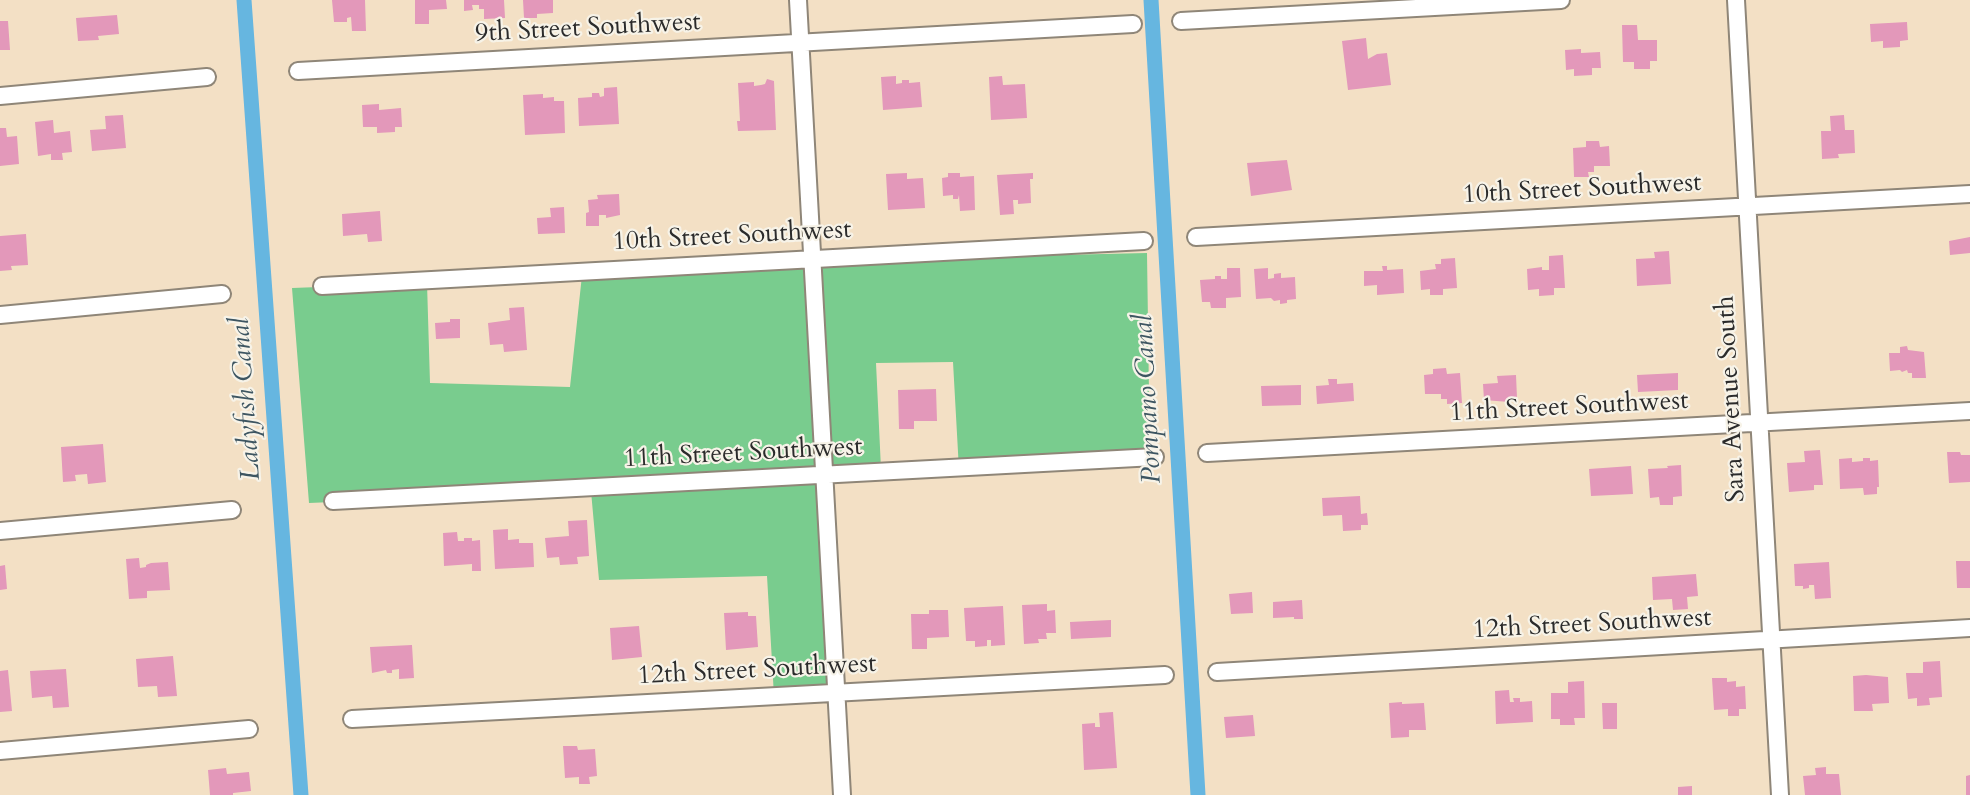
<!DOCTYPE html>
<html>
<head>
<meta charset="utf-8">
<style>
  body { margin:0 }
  canvas { display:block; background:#f3e0c5 }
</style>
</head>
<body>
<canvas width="1970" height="795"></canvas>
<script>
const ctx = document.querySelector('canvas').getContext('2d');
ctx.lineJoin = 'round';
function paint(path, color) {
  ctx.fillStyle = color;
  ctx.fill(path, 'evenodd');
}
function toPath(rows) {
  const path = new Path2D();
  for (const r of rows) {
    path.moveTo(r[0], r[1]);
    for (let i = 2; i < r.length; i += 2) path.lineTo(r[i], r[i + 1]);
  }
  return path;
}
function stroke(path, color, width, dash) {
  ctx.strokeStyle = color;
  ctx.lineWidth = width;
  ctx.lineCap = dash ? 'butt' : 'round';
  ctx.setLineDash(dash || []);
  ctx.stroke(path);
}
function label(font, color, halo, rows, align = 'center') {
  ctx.font = font + ' Cardo,serif';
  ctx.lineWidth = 4.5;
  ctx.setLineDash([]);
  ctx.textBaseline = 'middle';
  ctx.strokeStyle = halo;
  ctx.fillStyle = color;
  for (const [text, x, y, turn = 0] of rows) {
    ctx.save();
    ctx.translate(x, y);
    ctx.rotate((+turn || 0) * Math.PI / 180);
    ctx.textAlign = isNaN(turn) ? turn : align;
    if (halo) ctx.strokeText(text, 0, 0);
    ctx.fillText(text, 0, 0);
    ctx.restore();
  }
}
paint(toPath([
  [1147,253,1150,465,959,470,953,362,876,363,881,469,825,472,837,698,774,696,767,576,599,580,591,491,309,503,292,288,427,283,430,383,570,387,583,266]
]), '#79cc8e');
stroke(toPath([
  [244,0,301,795],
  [1151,0,1198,795]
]), '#66b6e0', 15);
paint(toPath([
  [332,0,365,0,366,31,352,31,351,17,347,18,347,22,334,22],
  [415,0,446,0,447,9,429,10,429,24,415,24],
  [464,0,504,0,505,18,484,19,484,9,479,9,479,5,472,5,473,10,464,11],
  [523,0,553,0,553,13,537,14,537,18,524,18],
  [117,15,119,34,98,36,99,40,78,41,76,18],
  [0,21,8,21,10,50,0,50],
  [1907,22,1908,40,1900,41,1900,47,1883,48,1883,41,1871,42,1870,24],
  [1622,25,1637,25,1638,40,1657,40,1657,61,1650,61,1650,69,1634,69,1634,62,1623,62],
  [1366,38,1368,59,1377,54,1387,53,1391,85,1348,90,1342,41],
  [1581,49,1581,53,1600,52,1601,68,1592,68,1592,75,1574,76,1574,69,1566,70,1565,50],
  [896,76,896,84,902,83,902,80,909,80,909,83,920,82,922,107,883,110,881,77],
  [1002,76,1003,85,1025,84,1027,118,991,120,989,77],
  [767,79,774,81,776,130,738,131,737,121,740,121,738,83,754,82,754,86,761,85,765,84],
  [617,87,619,124,579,126,578,98,592,97,592,93,599,93,600,97,604,96,604,88],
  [543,94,543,98,554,97,554,101,564,101,565,133,525,135,523,95],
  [379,104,379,110,401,108,402,127,395,127,395,132,377,133,377,127,363,127,362,105],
  [123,115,126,148,92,151,90,130,106,129,105,116],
  [1844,115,1845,130,1854,130,1855,153,1838,154,1839,158,1822,159,1821,131,1831,131,1830,116],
  [53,120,54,133,70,131,72,152,62,153,63,160,51,160,51,154,38,156,35,122],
  [0,128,6,128,7,137,17,136,19,164,0,166],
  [1586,141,1599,141,1600,147,1609,146,1610,166,1594,166,1594,172,1588,172,1589,177,1574,177,1573,148,1586,147],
  [1287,160,1292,190,1251,196,1247,163],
  [907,173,907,179,923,178,925,208,888,210,886,174],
  [948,173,960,173,960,177,974,176,975,210,960,211,959,195,958,199,953,199,953,195,943,196,942,178,948,177],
  [1033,173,1033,179,1030,179,1031,203,1018,204,1018,200,1013,200,1014,214,1000,215,997,175],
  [619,194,620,215,606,218,606,215,599,215,599,226,586,226,586,213,589,212,588,200,598,199,597,195],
  [564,207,565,233,538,234,537,218,551,217,550,208],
  [380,211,382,241,368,242,367,234,343,236,342,214],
  [26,234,28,265,11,266,12,270,0,271,0,236],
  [1970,237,1970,253,1950,255,1949,241],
  [1669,251,1671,284,1637,286,1636,259,1655,258,1654,252],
  [1563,255,1565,288,1554,288,1554,295,1539,296,1539,289,1528,290,1527,269,1542,267,1542,270,1549,270,1549,256],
  [1455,258,1457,288,1443,289,1443,295,1430,295,1430,289,1421,290,1420,271,1436,269,1435,264,1441,264,1441,259],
  [1382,266,1387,266,1387,270,1403,269,1404,293,1377,295,1377,285,1364,286,1364,271,1383,271],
  [1227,268,1240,268,1241,297,1226,298,1226,308,1211,308,1210,302,1202,302,1200,280,1215,279,1215,276,1221,276,1221,279,1227,279],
  [1268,268,1268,279,1274,278,1274,274,1281,273,1281,278,1295,277,1296,299,1287,300,1287,303,1280,304,1280,300,1274,301,1271,298,1256,299,1254,269],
  [524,307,527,350,504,352,503,344,490,345,488,323,510,320,509,308],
  [450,319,460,319,460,338,436,339,435,323,450,322],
  [1907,346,1908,350,1924,352,1926,378,1912,378,1912,373,1908,373,1907,370,1902,372,1900,370,1890,371,1889,353,1900,353,1900,347],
  [1446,368,1447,374,1460,373,1462,403,1447,404,1447,399,1441,399,1441,394,1425,394,1424,375,1433,374,1433,369],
  [1678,373,1678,390,1638,392,1637,375],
  [1516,375,1517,398,1509,399,1509,402,1484,400,1483,384,1498,383,1497,376],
  [1328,379,1337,379,1337,384,1353,383,1354,401,1317,404,1316,386,1329,385],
  [1301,385,1301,405,1262,406,1261,386],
  [936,389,937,421,914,421,914,429,899,429,898,390],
  [103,444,106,482,88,484,87,474,75,475,76,481,63,482,61,447],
  [1820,450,1823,485,1814,485,1814,490,1789,492,1787,463,1805,462,1804,451],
  [1947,452,1960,452,1961,455,1970,455,1970,482,1949,483],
  [1852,458,1852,462,1863,461,1863,458,1870,458,1870,461,1878,460,1879,487,1877,487,1877,494,1864,495,1863,488,1840,489,1839,459],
  [1681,465,1682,496,1673,497,1673,505,1660,505,1659,497,1650,498,1648,469,1668,468,1667,466],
  [1631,466,1633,494,1591,496,1589,469],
  [1360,496,1361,514,1367,513,1368,525,1361,525,1361,530,1343,531,1342,515,1323,516,1322,498],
  [587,520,589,556,577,557,578,564,560,565,559,557,547,558,545,538,569,536,568,521],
  [508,529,508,540,519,539,519,543,533,543,534,567,495,569,493,530],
  [457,532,458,541,464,541,464,538,472,538,472,541,480,540,481,571,472,571,472,564,444,566,443,533],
  [139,558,140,568,146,567,146,565,151,563,168,562,170,590,147,591,147,598,129,599,126,559],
  [1956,561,1970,561,1970,588,1957,588],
  [1829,562,1831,598,1815,599,1814,585,1809,585,1809,588,1803,589,1803,586,1795,586,1794,564],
  [5,565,7,589,0,590,0,566],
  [1696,574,1698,596,1687,597,1688,609,1673,610,1672,599,1653,600,1652,577],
  [1252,592,1253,613,1231,614,1229,594],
  [1302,600,1303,619,1294,619,1294,617,1273,618,1273,602],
  [1047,604,1047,611,1055,610,1056,633,1046,633,1047,639,1038,639,1039,643,1024,644,1022,605],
  [1003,606,1005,645,991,646,991,640,987,640,987,646,975,647,975,641,966,641,964,608],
  [929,610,948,610,949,637,927,638,927,649,912,649,911,614,929,614],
  [748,612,748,616,756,616,758,647,726,650,724,613],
  [1111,620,1111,637,1071,639,1070,622],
  [639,626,642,657,612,660,610,628],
  [412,645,414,678,399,679,399,669,392,670,392,673,387,673,386,670,372,673,370,647],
  [173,656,177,696,158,697,157,686,138,687,136,659],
  [1940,661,1942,697,1929,698,1930,705,1917,706,1917,698,1908,699,1906,673,1923,673,1923,662],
  [66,669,69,707,53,708,52,696,32,698,30,671],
  [8,670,12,711,0,712,0,671],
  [1866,675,1888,677,1889,703,1872,704,1873,711,1854,711,1853,676],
  [1712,678,1727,678,1727,682,1736,681,1736,687,1745,686,1746,709,1739,709,1739,716,1728,716,1728,709,1714,710],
  [1584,681,1585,718,1574,718,1575,725,1560,725,1560,719,1551,719,1551,693,1568,693,1568,682],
  [1509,690,1510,702,1514,702,1513,698,1520,698,1520,702,1532,701,1533,722,1496,724,1495,691],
  [1402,702,1402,704,1424,703,1426,730,1409,730,1409,737,1391,738,1389,703],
  [1602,703,1617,703,1617,729,1603,729],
  [1113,712,1117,768,1084,770,1082,724,1095,723,1095,727,1100,727,1099,713],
  [1253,715,1255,736,1226,738,1224,717],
  [563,746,577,746,578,750,595,749,597,776,589,777,590,784,579,784,579,777,565,778],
  [1826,767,1826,774,1839,774,1841,795,1805,795,1803,776,1816,775,1815,768],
  [226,768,227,774,249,772,251,791,233,793,233,795,210,795,208,770],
  [1970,775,1970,795,1966,795,1966,776],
  [1692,786,1692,795,1678,795,1678,787]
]), '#e398ba');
const street = toPath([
  [798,0,842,795],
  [1736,0,1780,795],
  [1181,21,1561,0],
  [298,71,1133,24],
  [0,96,207,77],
  [1196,237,1970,194],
  [322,286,1144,241],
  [0,315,222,294],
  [1207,453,1970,411],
  [333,501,1155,457],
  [0,531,232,510],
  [1217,672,1970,628],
  [352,719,1165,675],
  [0,751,249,729]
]);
stroke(street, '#8f8678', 20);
stroke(street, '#fff', 16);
label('26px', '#2b2b2b', '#f7f3e8', [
  ["9th Street Southwest",588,29,-3],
  ["10th Street Southwest",1582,190,-3],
  ["10th Street Southwest",732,237,-3],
  ["Sara Avenue South",1732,399,-93],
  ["11th Street Southwest",1569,408,-3],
  ["11th Street Southwest",743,454,-3],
  ["12th Street Southwest",1592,625,-3],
  ["12th Street Southwest",757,671,-3]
]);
label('italic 27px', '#3d5561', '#f7f3e8', [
  ["Ladyfish Canal",247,399,-94],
  ["Pompano Canal",1149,399,-93]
]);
</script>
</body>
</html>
